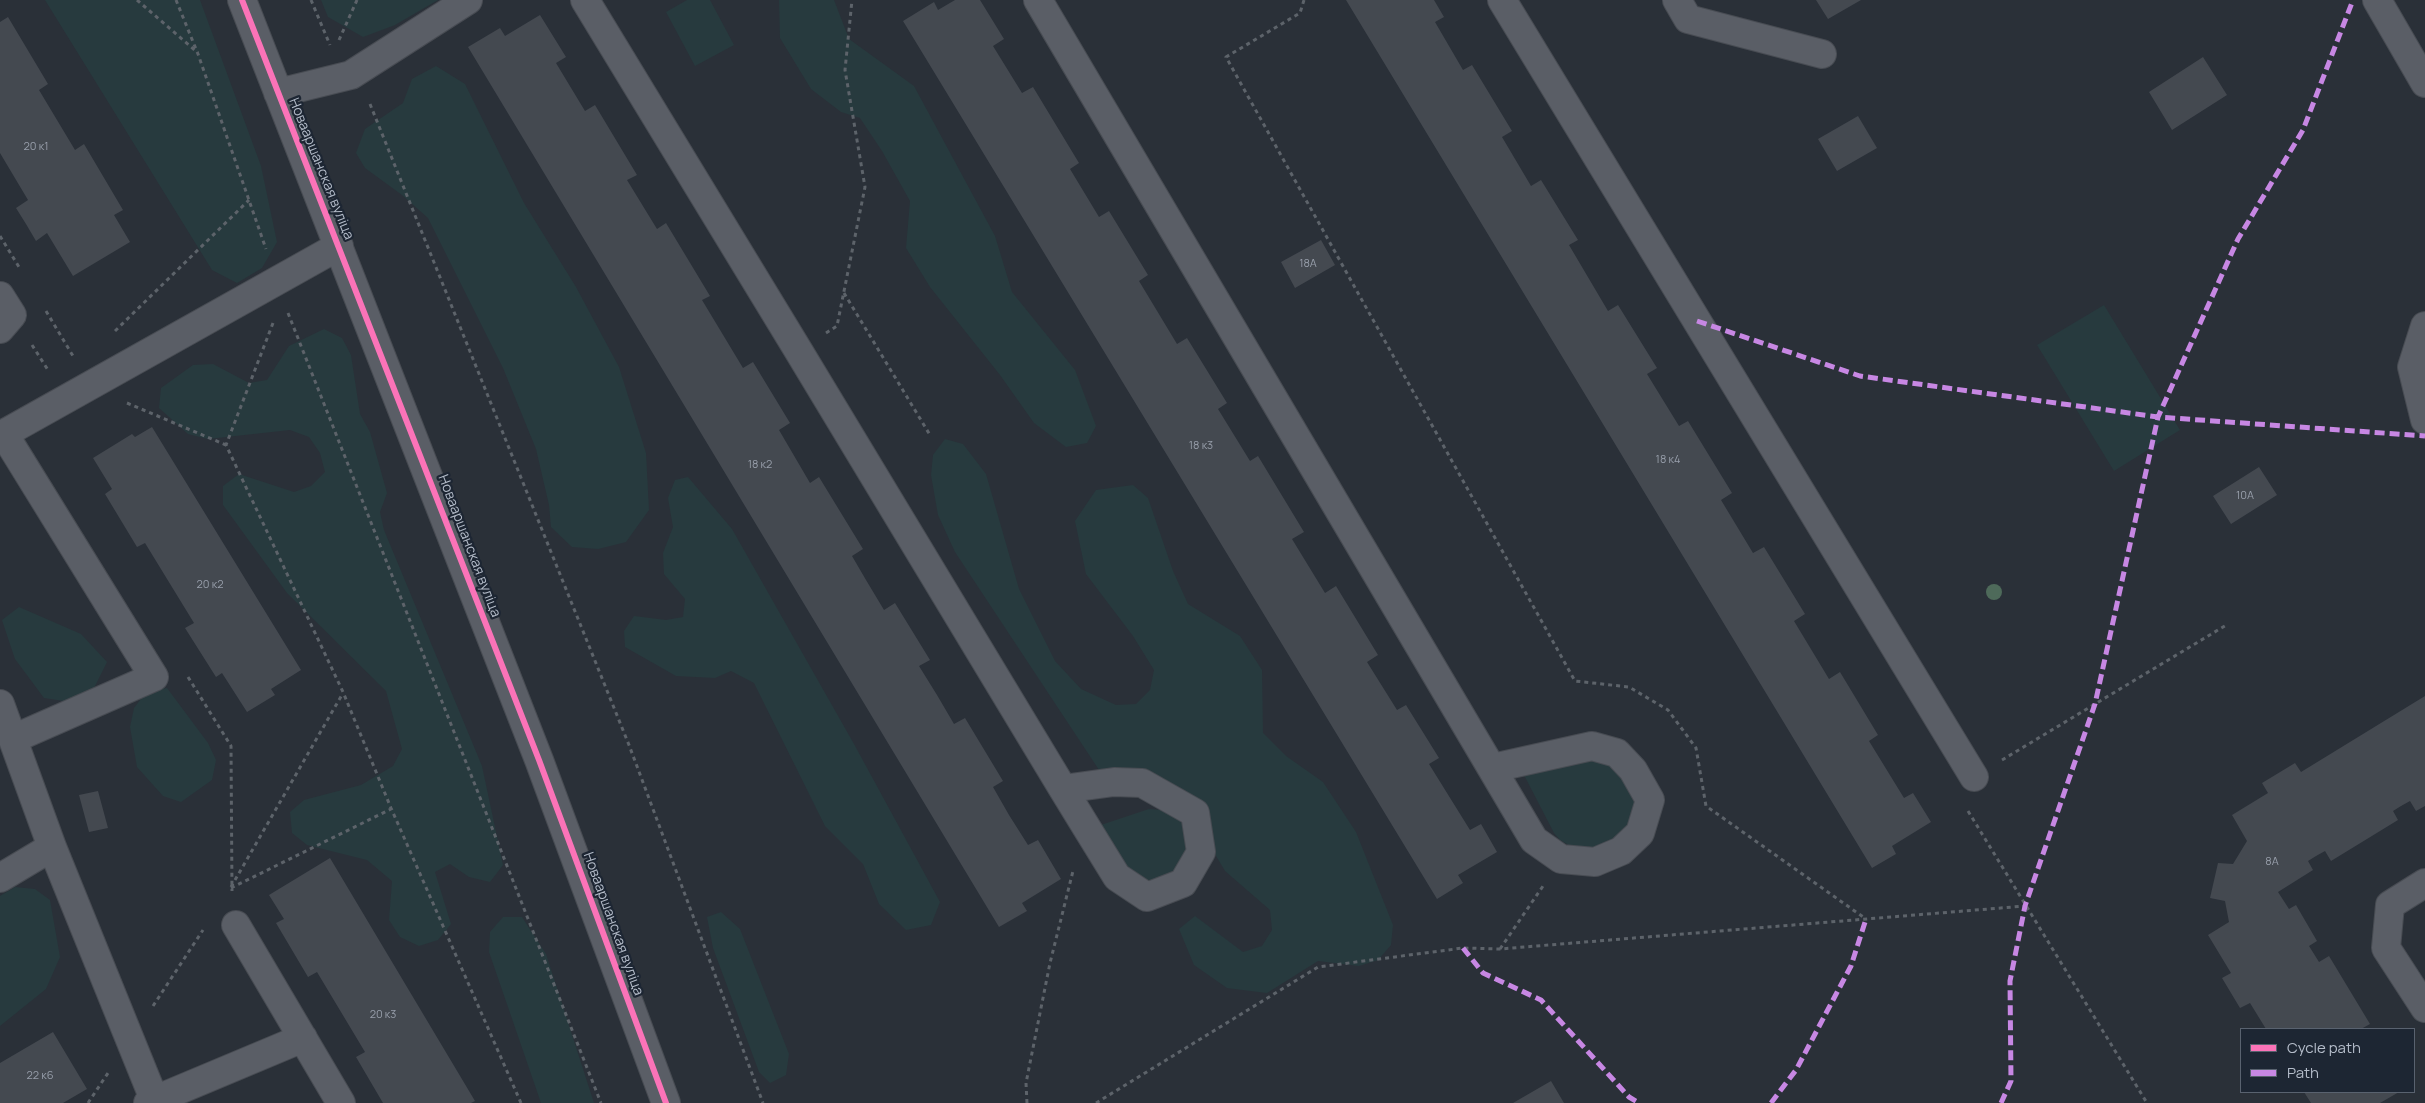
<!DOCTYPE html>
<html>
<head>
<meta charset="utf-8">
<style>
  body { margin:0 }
  #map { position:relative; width:2425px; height:1103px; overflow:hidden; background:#2a3038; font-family:Manrope,sans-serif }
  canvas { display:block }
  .legend { position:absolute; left:2240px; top:1028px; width:175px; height:65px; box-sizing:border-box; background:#1d2633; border:1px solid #59626f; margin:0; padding:6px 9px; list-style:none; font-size:15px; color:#b4bcc9 }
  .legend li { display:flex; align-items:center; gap:10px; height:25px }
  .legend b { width:25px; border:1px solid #59626f }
</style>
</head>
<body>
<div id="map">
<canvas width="2425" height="1103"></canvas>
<ul class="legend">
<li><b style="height:6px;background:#fb73b8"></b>Cycle path</li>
<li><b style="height:6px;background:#c787e3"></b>Path</li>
</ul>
</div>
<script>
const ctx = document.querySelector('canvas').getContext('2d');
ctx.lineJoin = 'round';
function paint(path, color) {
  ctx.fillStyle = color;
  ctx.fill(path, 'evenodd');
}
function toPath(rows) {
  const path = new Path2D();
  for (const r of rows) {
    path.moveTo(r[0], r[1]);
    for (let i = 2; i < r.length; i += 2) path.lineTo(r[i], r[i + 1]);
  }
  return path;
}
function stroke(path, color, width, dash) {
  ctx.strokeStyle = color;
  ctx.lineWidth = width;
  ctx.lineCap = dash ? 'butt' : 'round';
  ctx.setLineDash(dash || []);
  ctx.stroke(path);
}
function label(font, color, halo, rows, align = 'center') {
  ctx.font = font + ' Manrope,sans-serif';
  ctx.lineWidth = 4.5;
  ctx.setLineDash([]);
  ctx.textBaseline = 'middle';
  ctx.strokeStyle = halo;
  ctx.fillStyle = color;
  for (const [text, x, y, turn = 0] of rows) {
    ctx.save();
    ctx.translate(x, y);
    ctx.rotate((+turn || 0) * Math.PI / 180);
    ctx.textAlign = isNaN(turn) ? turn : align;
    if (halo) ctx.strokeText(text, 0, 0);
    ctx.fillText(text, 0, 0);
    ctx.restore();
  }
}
paint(toPath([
  [45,0,200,0,261,166,277,242,262,268,237,283,212,270],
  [321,0,438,0,395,25,363,37,328,17],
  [687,0,710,0,734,45,695,66,666,12],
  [779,0,834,0,849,39,914,86,995,236,1012,292,1075,370,1096,426,1087,443,1066,447,1034,423,1000,375,930,287,906,248,910,201,882,151,860,118,841,112,811,89,780,38],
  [436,66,465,84,524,203,576,287,619,367,646,453,649,510,626,542,598,549,572,547,551,527,549,505,536,449,503,368,428,218,402,195,365,168,356,153,365,129,403,103,412,79],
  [2104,305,2180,430,2114,471,2037,345],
  [324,329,342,338,351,355,360,414,370,432,387,493,380,512,384,530,482,766,503,865,490,882,469,877,450,864,435,872,451,924,438,940,419,946,400,937,389,920,392,881,367,860,307,845,292,833,290,812,304,800,361,785,393,766,402,749,386,691,287,593,223,505,223,486,239,474,294,492,311,486,325,472,320,453,309,437,290,430,208,439,188,434,159,408,161,388,193,365,213,364,249,383,267,380,289,346],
  [945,439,963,444,986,474,1019,589,1055,661,1081,689,1116,705,1136,704,1150,690,1154,670,1133,636,1086,574,1075,521,1096,490,1133,485,1148,498,1173,571,1188,604,1240,636,1262,670,1263,733,1286,756,1323,782,1356,832,1393,925,1391,945,1378,960,1359,966,1318,961,1267,993,1227,988,1194,965,1179,929,1195,916,1243,952,1262,946,1272,930,1270,910,1225,871,1184,802,1105,779,955,552,938,515,931,475,933,455],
  [688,477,732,529,854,744,940,902,931,925,906,930,879,904,863,864,825,826,754,683,731,671,715,678,676,676,625,647,624,631,634,616,666,620,683,617,685,599,664,574,663,553,673,527,668,498,675,480],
  [19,607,81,634,107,662,94,688,70,702,44,698,15,659,2,620],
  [167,688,208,743,216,760,212,780,181,802,163,796,137,767,130,727,134,708,147,691],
  [1578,759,1605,759,1636,792,1636,819,1603,849,1576,849,1560,840,1554,833,1524,775],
  [1149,809,1163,810,1181,821,1185,827,1190,848,1177,873,1151,882,1131,874,1101,825],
  [15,887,35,889,50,900,60,957,46,989,0,1026,0,896],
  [721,912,740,929,789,1054,786,1075,770,1083,759,1072,713,948,707,917],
  [503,917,522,917,546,954,594,1103,541,1103,489,952,490,932]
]), '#273a3e');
paint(toPath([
  [955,0,980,0,1004,39,993,46,1022,93,1033,87,1079,163,1070,169,1099,217,1109,211,1148,275,1139,281,1177,344,1187,338,1227,403,1218,409,1250,461,1258,456,1304,532,1292,539,1325,593,1336,586,1378,655,1367,662,1397,710,1406,705,1439,758,1429,764,1470,830,1481,824,1497,852,1458,875,1463,883,1437,899,903,21,934,2,938,10],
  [1346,0,1434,0,1444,17,1435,22,1463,70,1472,65,1512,131,1502,137,1531,186,1541,180,1578,240,1569,245,1608,311,1618,305,1657,368,1647,374,1679,426,1688,421,1732,493,1721,500,1753,553,1764,547,1805,614,1794,621,1829,679,1840,672,1878,735,1869,741,1904,798,1913,793,1931,822,1892,846,1896,854,1872,868],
  [1816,0,1861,0,1828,19],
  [540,15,566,57,556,63,585,111,595,105,637,175,627,180,657,229,666,223,710,296,702,300,743,368,753,362,790,423,779,430,810,483,819,477,863,549,852,556,866,580,884,610,895,603,930,660,919,666,937,695,954,724,965,718,1003,781,993,787,1009,815,1028,845,1038,840,1061,879,1022,903,1027,911,999,927,468,47,500,28,505,36],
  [8,17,48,84,39,90,75,150,84,144,123,210,114,215,130,242,73,276,47,233,36,241,26,224,16,208,28,200,0,153,0,22],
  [2203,57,2227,95,2172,130,2149,92],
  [1858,116,1877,148,1837,171,1818,139],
  [1321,240,1335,265,1295,288,1281,262],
  [152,427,301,670,271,689,275,695,247,712,222,673,216,677,185,628,194,623,145,543,137,547,105,494,112,489,93,458,132,434,135,437],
  [2259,467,2277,495,2231,524,2213,496],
  [2425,696,2425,806,2416,811,2410,801,2401,806,2393,811,2398,820,2331,861,2325,851,2316,856,2308,861,2313,870,2278,892,2289,909,2296,905,2317,941,2309,946,2319,962,2329,956,2370,1024,2361,1029,2266,1029,2250,1003,2240,1008,2222,978,2231,973,2208,935,2229,922,2225,901,2210,898,2218,863,2233,864,2247,841,2232,815,2268,793,2262,783,2295,763,2301,772],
  [98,791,108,828,89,832,79,795],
  [330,858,475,1101,471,1103,383,1103,356,1057,365,1052,317,972,308,977,276,923,284,919,269,895],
  [53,1032,87,1089,63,1103,0,1103,0,1063],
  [1551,1081,1564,1103,1513,1103],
  [2304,1092,2399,1092,2380,1103,2311,1103]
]), '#444950');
const minor = toPath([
  [242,0,539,760,666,1103],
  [585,0,798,350,1063,789,1085,825,1117,877,1147,897,1183,883,1201,852,1195,813,1142,783,1114,782,1063,789],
  [1038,0,1534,840,1561,859,1595,862,1621,851,1640,833,1650,800,1633,770,1617,753,1592,746,1493,768],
  [1502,0,1974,777],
  [1677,0,1688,19,1822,54],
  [2377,0,2425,83],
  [278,93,351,75,468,0],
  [0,296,12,315,0,329],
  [2425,326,2412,367,2425,420],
  [4,434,154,677,13,739],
  [0,436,339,246],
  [0,704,52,847,154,1099],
  [0,878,52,847],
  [2425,883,2390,905,2386,948,2425,1008],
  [236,925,341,1103],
  [148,1103,303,1038]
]);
stroke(minor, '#484c53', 30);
stroke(toPath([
  [137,0,198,53],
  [176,0,198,54,266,249],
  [311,0,330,45],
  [1304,0,1300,13,1226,57,1575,681,1629,687,1668,710,1696,748,1706,806,1866,919],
  [339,40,357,0],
  [370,104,629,745,763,1103],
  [0,236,19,267],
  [844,293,930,435],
  [46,311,73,356],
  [288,313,601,1103],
  [273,323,226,445,343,692,391,808,521,1103],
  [115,331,249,200],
  [826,333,837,326,865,187,845,70,852,0],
  [32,345,48,370,50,369],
  [127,403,226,445],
  [188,677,231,746,232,891],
  [2002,760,2228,624],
  [1968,811,2147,1103],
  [231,887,343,693],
  [231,888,391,809],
  [1500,949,1543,886],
  [153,1006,203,930],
  [88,1103,108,1073],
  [1027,1103,1026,1083,1050,963,1073,871],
  [1096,1103,1318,967,1463,948,1500,949,2025,906]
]), '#5d636a', 3, [4, 4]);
stroke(minor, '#5a5e66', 28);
stroke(toPath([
  [1697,321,1860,376,2158,417,2425,436],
  [1463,948,1483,973,1541,1000,1629,1097,1639,1103],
  [1771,1103,1796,1070,1851,966,1866,919],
  [2001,1103,2011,1081,2010,981,2025,906,2095,704,2158,417,2238,239,2303,130,2353,0]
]), '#c787e3', 5, [10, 5]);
stroke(toPath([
  [242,0,539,760,666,1103]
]), '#fb73b8', 6);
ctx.fillStyle = '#4e6a5a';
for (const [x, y] of [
  [1994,592]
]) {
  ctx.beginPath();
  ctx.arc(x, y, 8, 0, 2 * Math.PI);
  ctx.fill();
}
label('11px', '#989fab', null, [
  ["20 к1",36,147],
  ["18А",1308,264],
  ["18 к3",1201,446],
  ["18 к4",1668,460],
  ["18 к2",760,465],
  ["10А",2245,496],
  ["20 к2",210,585],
  ["8А",2272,862],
  ["20 к3",383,1015],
  ["22 к6",40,1076]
]);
label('14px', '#b4bcc9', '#1d2633', [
  ["Новааршанская вуліца",321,169,68],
  ["Новааршанская вуліца",469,546,69],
  ["Новааршанская вуліца",613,924,70]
]);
</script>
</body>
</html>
